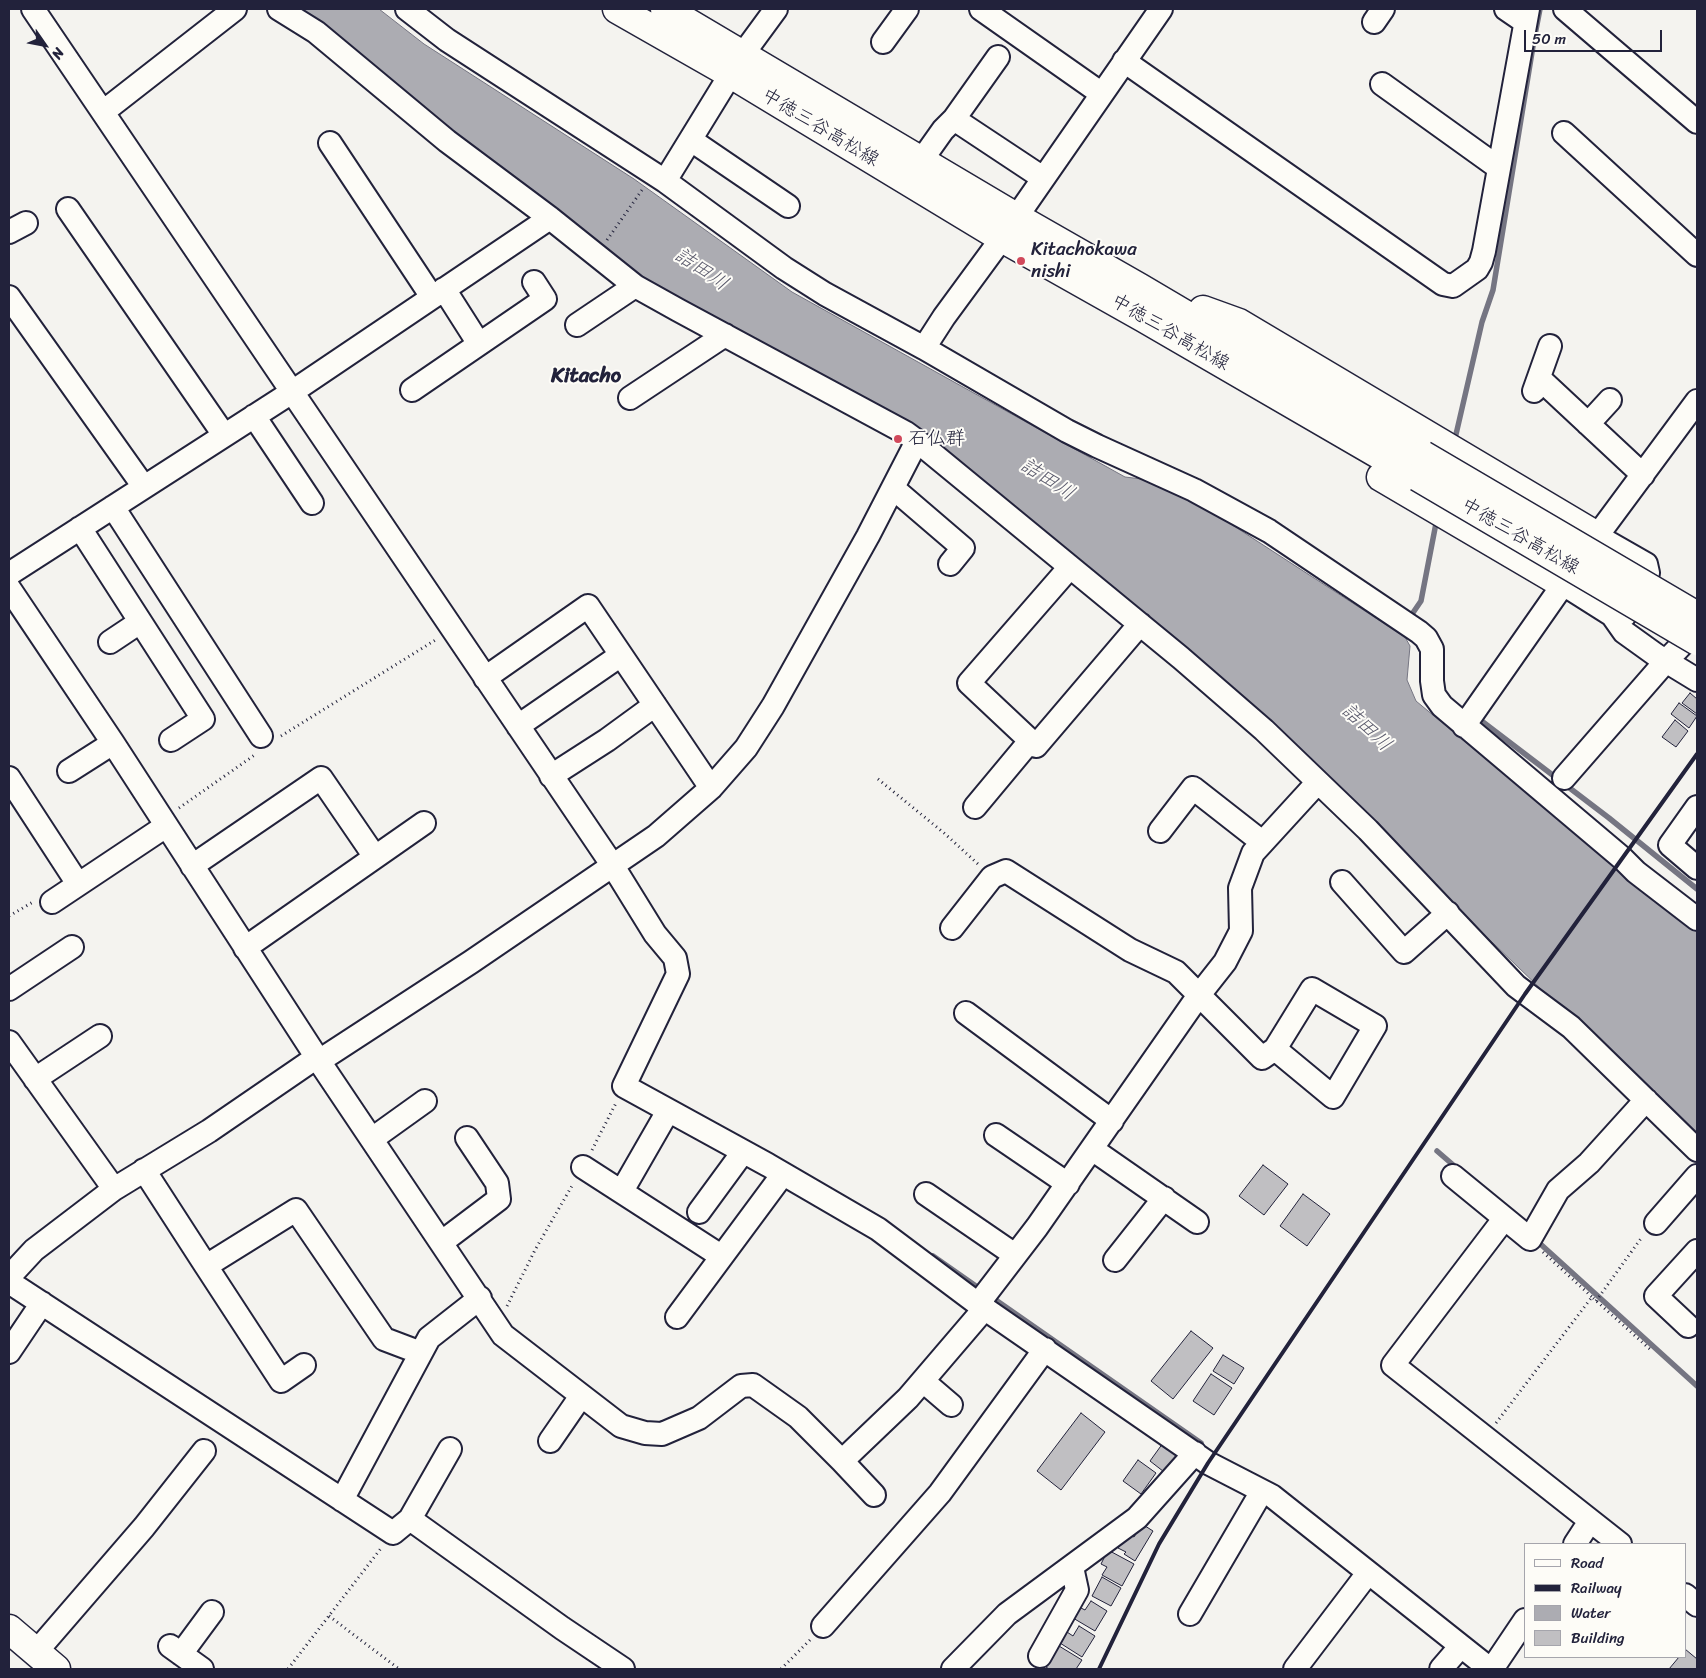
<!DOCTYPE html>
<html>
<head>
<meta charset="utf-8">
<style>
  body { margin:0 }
  #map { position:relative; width:1706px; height:1678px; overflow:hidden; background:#f4f3ef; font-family:Sriracha,sans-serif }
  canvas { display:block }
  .frame { position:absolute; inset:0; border:10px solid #22223b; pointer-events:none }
  .legend { position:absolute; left:1524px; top:1543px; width:162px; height:115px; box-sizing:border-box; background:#fdfcf7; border:1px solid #a5a5ac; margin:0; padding:6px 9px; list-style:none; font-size:15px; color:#22223b }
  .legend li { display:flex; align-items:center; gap:10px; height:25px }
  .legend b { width:25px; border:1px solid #a5a5ac }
  .north { position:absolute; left:20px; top:20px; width:50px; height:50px; -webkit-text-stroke:4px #fdfcf7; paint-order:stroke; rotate:123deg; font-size:14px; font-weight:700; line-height:20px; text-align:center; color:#22223b }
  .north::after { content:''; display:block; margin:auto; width:18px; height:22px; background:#22223b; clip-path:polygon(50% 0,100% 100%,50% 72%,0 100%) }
  .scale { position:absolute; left:1524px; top:30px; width:138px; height:22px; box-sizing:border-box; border:2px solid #22223b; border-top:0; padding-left:6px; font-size:15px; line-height:18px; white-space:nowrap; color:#22223b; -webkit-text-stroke:4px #fdfcf7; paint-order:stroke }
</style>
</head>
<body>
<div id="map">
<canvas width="1706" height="1678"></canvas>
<div class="frame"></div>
<ul class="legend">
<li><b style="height:6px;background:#fdfcf7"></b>Road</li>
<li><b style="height:6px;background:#22223b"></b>Railway</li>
<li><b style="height:14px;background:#acacb2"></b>Water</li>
<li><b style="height:14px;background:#c0bfc2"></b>Building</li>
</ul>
<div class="north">N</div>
<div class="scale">50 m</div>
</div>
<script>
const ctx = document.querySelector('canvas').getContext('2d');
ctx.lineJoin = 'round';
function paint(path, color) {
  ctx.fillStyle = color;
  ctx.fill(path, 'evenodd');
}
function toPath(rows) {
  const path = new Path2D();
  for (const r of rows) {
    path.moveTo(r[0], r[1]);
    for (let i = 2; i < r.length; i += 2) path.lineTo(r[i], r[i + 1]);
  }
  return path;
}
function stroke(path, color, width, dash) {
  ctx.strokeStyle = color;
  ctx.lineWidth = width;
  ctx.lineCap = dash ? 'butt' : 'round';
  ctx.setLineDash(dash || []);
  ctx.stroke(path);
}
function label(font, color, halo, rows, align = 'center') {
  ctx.font = font + ' Sriracha,"Klee One",sans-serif';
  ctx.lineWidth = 4;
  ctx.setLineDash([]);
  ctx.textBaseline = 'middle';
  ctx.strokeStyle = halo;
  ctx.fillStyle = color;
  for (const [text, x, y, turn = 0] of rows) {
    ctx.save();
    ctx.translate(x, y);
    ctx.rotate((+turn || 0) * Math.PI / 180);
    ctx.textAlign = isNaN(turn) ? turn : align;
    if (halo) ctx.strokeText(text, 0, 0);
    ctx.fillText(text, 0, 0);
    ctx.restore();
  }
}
const water = toPath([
  [286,9,379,9,424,44,634,179,792,292,1125,477,1166,482,1405,637,1410,646,1407,680,1416,701,1624,874,1697,931,1697,1139,1263,722,910,429,639,280,286,9]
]);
paint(water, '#acacb2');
stroke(water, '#757582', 1);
stroke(toPath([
  [1454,443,1482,322,1493,290,1534,40,1540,9],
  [1408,620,1421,601,1437,518],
  [1479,719,1609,818,1697,889],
  [1437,1151,1459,1170],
  [1536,1240,1697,1386],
  [933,1256,983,1291],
  [990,1296,1201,1443]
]), '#757582', 5.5);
const building = toPath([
  [1690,693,1697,699,1697,714,1682,703,1690,693],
  [1679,703,1697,716,1689,728,1671,714,1679,703],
  [1675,720,1688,731,1676,747,1662,737,1675,720],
  [1263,1165,1288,1184,1264,1215,1239,1196,1263,1165],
  [1303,1194,1330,1214,1307,1246,1280,1226,1303,1194],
  [1191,1331,1213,1348,1173,1399,1151,1381,1191,1331],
  [1223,1355,1244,1368,1234,1384,1213,1371,1223,1355],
  [1211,1374,1232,1388,1214,1415,1193,1401,1211,1374],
  [1081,1413,1105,1432,1061,1490,1037,1471,1081,1413],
  [1163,1443,1182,1456,1168,1475,1150,1461,1163,1443],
  [1138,1460,1156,1473,1141,1494,1123,1481,1138,1460],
  [1142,1524,1153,1531,1135,1561,1124,1554,1126,1552,1118,1548,1127,1533,1134,1537,1142,1524],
  [1108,1550,1134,1564,1122,1586,1102,1575,1107,1567,1101,1564,1108,1550],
  [1102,1577,1121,1588,1111,1606,1092,1596,1102,1577],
  [1091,1601,1107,1611,1095,1631,1073,1618,1079,1607,1085,1610,1091,1601],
  [1079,1626,1095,1636,1082,1657,1060,1643,1067,1632,1073,1636,1079,1626],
  [1059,1646,1082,1660,1076,1669,1049,1669,1046,1667,1059,1646],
  [1685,1649,1697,1659,1697,1669,1669,1669,1679,1657,1685,1657,1685,1649]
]);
paint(building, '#c0bfc2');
stroke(building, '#22223b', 1);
const minor = toPath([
  [33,9,613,866,655,934,675,958,678,974,624,1086,768,1165,878,1229,978,1304,1208,1463,1272,1496,1490,1669],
  [279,9,316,32,447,141,550,218,635,286,678,310,906,433,917,441,1181,658,1264,730,1368,830,1516,986,1571,1027,1697,1150],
  [407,9,447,40,665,181,784,268,825,294,924,348,1067,431,1097,446,1194,490,1269,531,1419,632,1426,638,1432,649,1432,681,1434,695,1442,706,1622,858,1636,872,1697,919],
  [981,9,1102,94],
  [1506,9,1525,22],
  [1565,9,1697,122],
  [1374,22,1383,9],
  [883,42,907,9],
  [1124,61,1443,284,1453,286,1477,269,1481,262,1484,251,1528,9],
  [1382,84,1499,168],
  [103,112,235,9],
  [954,119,1043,178],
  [1564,133,1697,255],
  [691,140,788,206],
  [330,143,432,297],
  [921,161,943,130,954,119,998,57],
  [665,181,743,54,776,9],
  [68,209,224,435],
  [9,232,26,223],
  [444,289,479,344],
  [9,297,144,487],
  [577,325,635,286],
  [924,348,944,317,1002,238,1161,9],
  [1539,378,1643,475],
  [412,390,545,299,534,282],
  [1534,391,1550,346],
  [630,398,725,335],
  [254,416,312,503],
  [1588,424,1610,400],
  [893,488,963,548,950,564],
  [113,507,261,736],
  [80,528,203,719,171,740],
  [1070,567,969,683,1036,746,1140,624],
  [9,574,292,392,550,218],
  [1563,584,1612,615,1625,615,1648,573,1646,564,1597,536],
  [9,588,113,743,319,1061,503,1335,621,1426,645,1433,662,1434,699,1418,741,1386,753,1385,798,1417,842,1461],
  [1612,615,1624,632,1656,655,1697,680],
  [110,642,140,622],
  [485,678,588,606,711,788],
  [518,726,621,655],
  [1464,726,1597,536,1697,401],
  [69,771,113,743],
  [551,776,607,740,655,705],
  [9,778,78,884],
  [1564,778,1666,661,1697,629],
  [975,807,1030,741],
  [1697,807,1670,845,1697,868],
  [1160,831,1193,788,1262,842],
  [192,866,321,778,375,857],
  [1342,882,1404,952,1448,913],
  [52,902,166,826],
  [952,928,992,877,1006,871,1130,950,1176,972,1262,1058,1275,1049,1333,1097,1375,1026,1312,989,1275,1049],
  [245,948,424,823],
  [9,989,72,947],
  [966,1013,1112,1121],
  [9,1042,114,1189],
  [319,1061,471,962,656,836,711,788,746,748,773,706,868,536,917,441],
  [35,1079,100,1036],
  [996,1135,1068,1184],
  [372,1139,425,1101],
  [1092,1149,1197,1222],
  [583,1167,721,1256],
  [144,1170,206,1266,296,1210,384,1339,421,1353],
  [1453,1176,1530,1239,1558,1190,1589,1163,1646,1100],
  [622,1191,668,1111],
  [926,1194,1015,1255],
  [699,1212,743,1152],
  [1504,1219,1393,1365,1620,1544],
  [1656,1223,1697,1176],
  [442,1242,499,1199,497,1183,467,1138],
  [1115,1260,1164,1198],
  [206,1266,281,1381,304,1365],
  [9,1277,34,1250,114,1189,209,1131,317,1057],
  [9,1282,393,1533,410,1519],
  [978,1304,1037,1227,1199,995,1225,962,1241,931,1240,888,1253,853,1318,782],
  [677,1317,783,1174],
  [1688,1326,1656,1296,1697,1251],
  [9,1352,42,1303],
  [923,1381,951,1405],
  [550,1441,581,1396],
  [450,1449,410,1519,562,1628,623,1669],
  [874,1495,842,1461,908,1398,985,1308],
  [342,1500,429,1338,480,1298],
  [1575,1544,1590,1521],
  [1685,1595,1697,1605],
  [1190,1614,1262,1491],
  [823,1626,940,1493,1045,1349],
  [170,1646,202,1669],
  [36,1652,144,1527,204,1451],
  [181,1654,212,1612],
  [1040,1656,1077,1590,1072,1567],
  [953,1669,1007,1614,1137,1518,1195,1453],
  [1295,1669,1368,1573],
  [1441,1669,1460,1647],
  [1492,1669,1525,1620]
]);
const tertiary = toPath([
  [9,1629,56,1669]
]);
const primary = toPath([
  [617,9,731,74,1002,238,1144,318,1418,477],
  [665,9,1016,217,1140,288,1423,455],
  [1203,310,1239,323,1597,536],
  [1381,477,1563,584]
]);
stroke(minor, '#22223b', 26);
stroke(tertiary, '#22223b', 31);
stroke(primary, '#22223b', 31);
stroke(toPath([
  [607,240,642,190],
  [281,736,437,639],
  [878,779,944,833,978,864],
  [179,808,256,754],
  [9,916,33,902],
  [592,1150,616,1103],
  [1543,1252,1592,1297],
  [1596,1301,1642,1237],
  [507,1306,535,1250,573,1184],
  [1496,1423,1592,1297,1652,1351],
  [329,1616,399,1669],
  [288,1669,382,1547],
  [781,1669,811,1639]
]), '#22223b', 3, [1, 4]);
stroke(minor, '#fdfcf7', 22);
stroke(tertiary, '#fdfcf7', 28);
stroke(primary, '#fdfcf7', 28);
stroke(toPath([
  [1099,1669,1159,1544,1208,1463,1525,994,1697,754]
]), '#22223b', 4);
const primaryBridge = toPath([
  [1423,455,1697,616],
  [1418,477,1697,641]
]);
stroke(primaryBridge, '#22223b', 31, []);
stroke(primaryBridge, '#fdfcf7', 28);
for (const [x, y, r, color] of [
  [1021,261,5,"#d1495b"],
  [898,439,5,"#d1495b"]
]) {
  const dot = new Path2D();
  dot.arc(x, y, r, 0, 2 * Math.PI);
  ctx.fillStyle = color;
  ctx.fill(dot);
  stroke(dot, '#fdfcf7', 2);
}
label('19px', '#22223b', '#fdfcf7', [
  ["中徳三谷高松線",820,128,31],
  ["中徳三谷高松線",1170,333,30],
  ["中徳三谷高松線",1520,537,30]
]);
label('19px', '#22223b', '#fdfcf7', [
  ["Kitachokawa",1031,250],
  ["nishi",1031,272],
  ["石仏群",908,439]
], 'left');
label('italic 20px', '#59596b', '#fdfcf7', [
  ["詰田川",701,270,34],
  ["詰田川",1047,480,33],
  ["詰田川",1366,728,43]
]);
label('bold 21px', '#22223b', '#fdfcf7', [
  ["Kitacho",586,377]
]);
</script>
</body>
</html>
